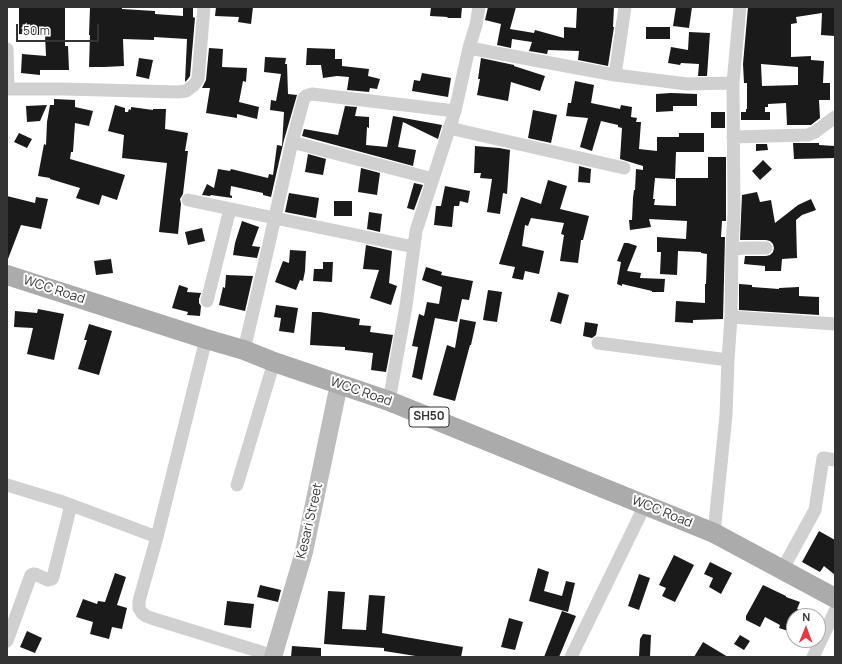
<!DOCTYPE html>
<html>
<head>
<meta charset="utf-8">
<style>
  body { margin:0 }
  #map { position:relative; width:842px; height:664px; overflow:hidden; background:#fff; font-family:Manrope,sans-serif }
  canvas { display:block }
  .frame { position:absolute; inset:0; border:8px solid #333; pointer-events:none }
  .north { position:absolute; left:786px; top:608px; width:40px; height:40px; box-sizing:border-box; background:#fff; border:1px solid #adadad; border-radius:50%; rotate:1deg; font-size:11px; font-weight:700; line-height:16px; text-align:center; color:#333 }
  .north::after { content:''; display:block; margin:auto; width:14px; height:18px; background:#e63946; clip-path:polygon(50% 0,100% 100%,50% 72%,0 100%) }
  .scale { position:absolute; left:16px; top:24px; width:83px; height:18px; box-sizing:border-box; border:2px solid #333; border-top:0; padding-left:5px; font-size:12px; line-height:14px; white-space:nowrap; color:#333; -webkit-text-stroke:3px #fff; paint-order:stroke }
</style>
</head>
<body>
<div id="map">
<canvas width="842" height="664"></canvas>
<div class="frame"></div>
<div class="north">N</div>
<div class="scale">50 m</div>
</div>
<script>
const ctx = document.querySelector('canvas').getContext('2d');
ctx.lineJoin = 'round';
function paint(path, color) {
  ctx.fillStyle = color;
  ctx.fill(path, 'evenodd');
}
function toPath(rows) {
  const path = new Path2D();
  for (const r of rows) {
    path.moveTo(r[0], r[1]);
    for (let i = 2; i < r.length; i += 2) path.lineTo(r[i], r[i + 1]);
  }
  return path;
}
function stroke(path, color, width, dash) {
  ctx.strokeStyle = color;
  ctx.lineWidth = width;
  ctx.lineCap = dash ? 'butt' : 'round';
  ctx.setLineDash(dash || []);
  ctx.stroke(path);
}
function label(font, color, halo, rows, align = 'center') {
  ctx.font = font + ' Manrope,sans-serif';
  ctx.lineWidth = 4;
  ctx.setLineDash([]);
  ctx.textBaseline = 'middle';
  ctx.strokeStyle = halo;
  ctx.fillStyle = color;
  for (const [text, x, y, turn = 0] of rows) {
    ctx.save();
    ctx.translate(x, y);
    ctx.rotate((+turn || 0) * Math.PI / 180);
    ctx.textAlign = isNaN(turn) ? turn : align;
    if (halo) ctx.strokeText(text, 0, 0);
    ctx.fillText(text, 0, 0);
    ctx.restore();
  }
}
paint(toPath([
  [19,7,65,7,65,46,68,46,69,70,40,70,40,75,21,73,22,54,46,56,45,35,19,34],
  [90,7,122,7,122,9,155,11,155,14,183,16,183,7,193,7,193,17,195,18,190,76,188,79,185,82,187,39,154,37,154,40,123,39,124,66,104,67,89,67,90,35,89,35],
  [216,7,253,7,251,24,238,22,239,17,215,16],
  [431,7,462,7,461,18,447,18,448,17,430,16],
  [488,7,516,7,510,29,534,33,535,30,564,38,564,27,576,28,577,7,614,7,613,27,614,27,608,66,578,60,579,51,548,50,547,54,529,51,532,42,512,39,511,48,497,45,501,24,485,20],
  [676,7,692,7,689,28,673,26],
  [748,7,835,7,835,36,821,35,822,13,796,17,797,23,791,24,791,57,811,56,811,60,824,61,823,83,830,83,830,100,819,100,820,118,811,125,787,125,786,103,768,104,768,107,765,107,765,112,770,112,770,120,741,120,741,112,746,112,746,109,747,109,747,83,744,83,743,64],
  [761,64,798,67,798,85,762,86],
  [646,27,670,27,670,39,646,39],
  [689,32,710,33,707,76,698,76,699,64,681,63,680,65,668,63,671,47,688,50],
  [209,48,223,49,222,67,247,68,246,82,243,81,239,102,259,107,257,119,237,114,237,118,206,113,210,88,202,88,206,80],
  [307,48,335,49,335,59,342,59,342,66,369,69,368,76,380,79,377,89,370,88,369,92,347,90,349,77,337,76,323,78,321,65,306,65],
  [265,57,286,58,285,64,287,64,288,94,297,95,284,140,271,197,263,195,263,193,231,186,230,195,232,196,232,198,211,195,210,196,202,195,207,184,214,188,218,169,230,171,231,169,268,178,269,174,273,175,277,145,282,146,284,112,270,110,271,100,276,101,281,74,264,72],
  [139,58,153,60,149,79,136,76],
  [481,58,514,65,514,66,545,76,540,91,511,82,508,101,477,95,480,79,478,79],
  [422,73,451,78,448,97,412,91,414,80,420,81],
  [575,81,594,85,591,103,620,109,621,105,632,107,631,117,637,118,636,122,641,122,639,149,657,151,657,137,679,137,679,133,704,133,704,152,676,152,675,179,655,178,653,199,655,199,654,205,676,206,676,178,708,178,708,157,726,157,726,221,722,221,721,237,725,237,723,319,693,320,693,323,675,322,676,301,705,303,705,284,706,284,707,254,701,253,701,252,678,251,677,275,660,274,661,252,657,252,657,237,686,239,687,221,649,219,651,227,630,230,629,220,632,220,633,198,634,190,635,190,636,169,643,170,643,166,620,159,622,128,618,127,618,125,601,121,592,151,580,147,588,118,566,116,568,103,571,103],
  [671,93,697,94,697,106,673,106,673,111,656,112,656,94],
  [54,99,75,100,75,107,93,111,89,126,75,123,73,152,71,152,70,159,125,175,117,200,102,195,99,205,76,198,80,188,50,179,50,178,38,176,44,144,46,145,47,122,50,105,54,105],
  [47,105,40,121,27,122,26,106],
  [115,105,125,108,125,112,128,112,129,109,131,110,131,107,153,110,153,109,166,109,165,129,188,133,185,151,188,151,183,194,180,199,181,204,178,234,159,232,167,163,122,158,124,135,108,131],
  [345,106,357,107,355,116,369,117,369,128,367,127,366,145,387,147,393,116,442,125,438,139,403,122,398,147,416,150,413,166,302,136,304,129,338,135],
  [533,110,557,115,551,143,528,138],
  [711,112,725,112,725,128,711,128],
  [19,133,32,139,27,148,14,142],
  [793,143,819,143,819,145,835,146,835,158,794,159],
  [756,144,767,144,768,150,756,151],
  [475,146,499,148,510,150,507,194,503,193,500,214,487,212,492,179,480,178,481,173,474,173],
  [308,154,326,159,323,175,305,172],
  [763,160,772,169,760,180,752,171],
  [579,166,591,169,590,183,578,182],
  [361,168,380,173,377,195,358,192],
  [548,180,567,186,560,209,589,216,583,240,581,240,578,263,560,261,564,235,561,234,564,223,531,218,528,226,525,225,522,246,544,251,539,274,525,271,523,280,512,278,515,267,499,264,521,197,541,204],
  [414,183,423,185,414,210,407,208],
  [445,186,470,191,468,203,460,201,459,206,454,206,452,227,434,225,436,206,441,206],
  [757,192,760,202,771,200,775,223,798,205,811,199,816,210,802,215,796,220,797,258,782,259,781,271,765,271,765,266,744,264,745,256,766,256,770,255,773,252,774,248,773,244,770,241,766,240,740,240,742,195],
  [289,193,319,198,316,218,285,212],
  [7,196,35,203,36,197,48,199,41,229,21,225,8,259,7,259],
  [334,201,352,201,352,216,334,216],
  [369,212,382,214,380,232,367,229],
  [242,221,259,227,252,246,260,247,257,258,233,255,235,243],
  [202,228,205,241,188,245,185,232],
  [624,243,628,243,637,246,627,271,641,273,640,278,665,279,664,292,652,292,652,291,622,284,622,286,617,284,621,262,617,261],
  [366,245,392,251,389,283,397,286,391,305,370,298,379,270,363,269],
  [290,250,306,251,305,271,303,281,300,280,296,290,275,282,283,261,289,263],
  [111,259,113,273,96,275,94,261],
  [323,262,333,262,332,282,313,281,314,269,323,269],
  [426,267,442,272,441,275,473,281,469,300,462,299,457,322,435,318,422,380,412,377,418,347,412,346,419,314,424,316,427,302,439,304,442,287,422,280],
  [226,275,253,276,245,311,219,305,223,287,225,288],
  [739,284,752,285,752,287,779,289,779,288,799,287,799,296,819,297,819,315,739,310],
  [179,285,188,288,187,292,201,293,199,299,199,303,201,306,200,316,187,315,188,312,172,308],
  [488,290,502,292,497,322,483,320],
  [558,292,569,295,561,324,550,321],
  [276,305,298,308,294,333,279,331,281,318,274,317],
  [38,309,64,314,54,360,27,354,33,328,14,327,15,311,37,313],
  [312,312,320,312,360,319,359,325,371,326,370,332,393,335,386,372,371,370,373,353,345,350,345,347,310,345],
  [460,319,476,322,471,345,470,345,455,401,433,395,447,345,455,348],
  [585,322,598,324,596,335,592,338,583,336],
  [89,324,112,331,99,375,78,369,87,340,84,340],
  [819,531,835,540,835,575,824,566,820,572,802,562],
  [674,555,694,565,675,602,662,596,666,588,659,585],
  [710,562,732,573,721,594,709,587,713,578,704,574],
  [538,568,549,572,544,591,562,596,566,581,575,583,568,612,529,601],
  [115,573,126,577,117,605,127,608,122,629,112,627,109,639,90,634,93,622,76,617,83,599,97,604,98,601,105,602],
  [639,574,650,578,639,610,628,606],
  [260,585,281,590,278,602,257,597],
  [763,585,786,596,786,597,800,602,797,609,811,616,794,616,788,631,779,628,780,625,765,617,760,627,746,620,746,616],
  [328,591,345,592,342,629,366,630,369,595,385,596,382,633,463,647,461,657,422,657,384,651,384,648,324,644],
  [227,601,254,604,251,628,224,625],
  [562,611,576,616,559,657,544,657],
  [509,618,523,622,515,650,501,647],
  [27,631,42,638,35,653,20,647],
  [643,634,651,635,650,657,639,657,640,639],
  [740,635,750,641,744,650,734,644],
  [703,642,728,657,694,657],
  [292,646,321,648,321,657,291,657]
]), '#1a1a1a');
stroke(toPath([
  [469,48,615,75,687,84,733,83],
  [7,49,8,89,63,89,178,92,186,91,194,85,198,79,204,7],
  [615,75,625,7],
  [449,128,624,168],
  [733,137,808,135,815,132,835,117],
  [292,142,304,98,306,96,312,94,455,111],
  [188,200,414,247],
  [732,249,746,248,766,248],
  [207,301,230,209],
  [731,317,835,324],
  [206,339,157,537,139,601,139,608,142,613,146,616,151,618,274,656],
  [598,343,728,360],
  [244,350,268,248,292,142,433,179],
  [389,401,406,306,416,231,455,111,469,48,476,25,479,7],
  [7,485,63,502,157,537],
  [237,485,274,362],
  [714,533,726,415,728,360,731,317,732,249,734,212,733,83,740,7],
  [782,570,815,510,823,458,835,460],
  [7,641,31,575,33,574,35,574,48,580,52,579,53,577,71,505],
  [571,657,645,505],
  [813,657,835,611]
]), '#d0d0d0', 13);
stroke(toPath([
  [273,657,304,552,339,384]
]), '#bdbdbd', 18);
stroke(toPath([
  [7,275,206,339,244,350,274,362,389,401,714,533,835,598]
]), '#ababab', 20);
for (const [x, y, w] of [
  [429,417,40]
]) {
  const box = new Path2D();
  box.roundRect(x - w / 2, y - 10, w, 20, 3);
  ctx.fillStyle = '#fff';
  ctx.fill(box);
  stroke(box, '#333', 1);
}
label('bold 12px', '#333', null, [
  ["SH50",429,417]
]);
label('13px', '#333', '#fff', [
  ["WCC Road",54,290,18],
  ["WCC Road",361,392,19],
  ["WCC Road",662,512,22],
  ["Kesari Street",310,521,-77]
]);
</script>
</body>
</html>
